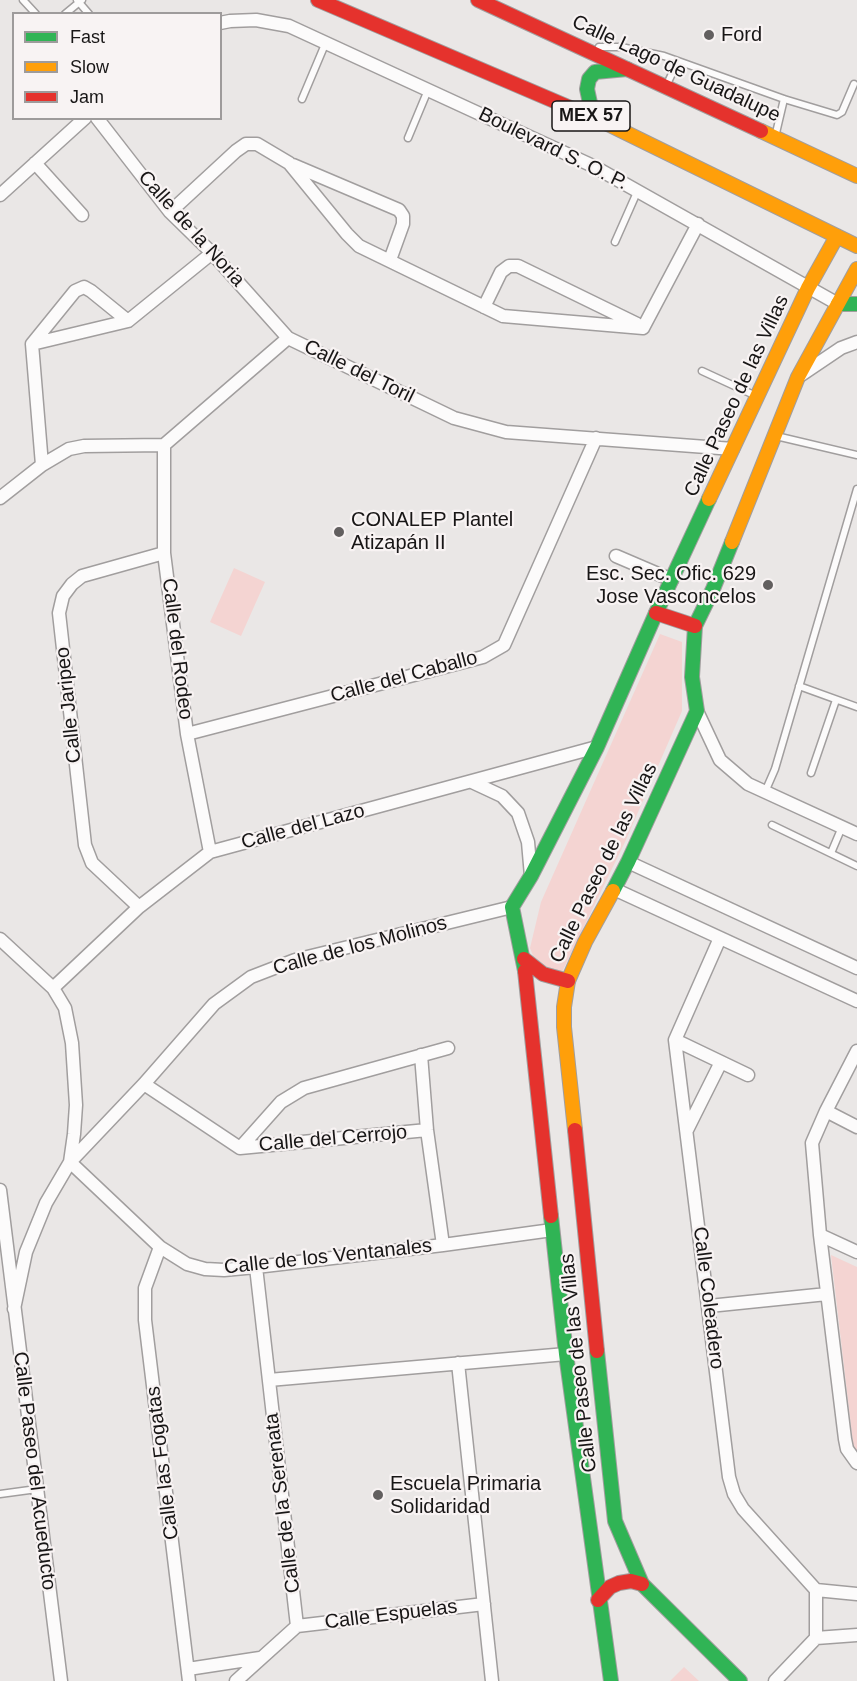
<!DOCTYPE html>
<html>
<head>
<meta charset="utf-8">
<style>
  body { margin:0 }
  #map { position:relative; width:857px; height:1681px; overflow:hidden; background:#eae7e6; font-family:Helvetica,sans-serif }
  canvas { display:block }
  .legend { position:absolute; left:12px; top:12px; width:210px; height:108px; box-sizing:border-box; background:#f8f3f3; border:2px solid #9e9b9b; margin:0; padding:8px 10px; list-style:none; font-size:18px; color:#181616 }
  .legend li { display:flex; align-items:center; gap:12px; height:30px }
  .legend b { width:30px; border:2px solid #9e9b9b }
</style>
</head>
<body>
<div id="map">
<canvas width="857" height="1681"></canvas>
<ul class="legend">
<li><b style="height:8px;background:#30b455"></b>Fast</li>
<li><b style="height:8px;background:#ff9f0a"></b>Slow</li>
<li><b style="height:8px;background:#e5322d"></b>Jam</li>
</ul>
</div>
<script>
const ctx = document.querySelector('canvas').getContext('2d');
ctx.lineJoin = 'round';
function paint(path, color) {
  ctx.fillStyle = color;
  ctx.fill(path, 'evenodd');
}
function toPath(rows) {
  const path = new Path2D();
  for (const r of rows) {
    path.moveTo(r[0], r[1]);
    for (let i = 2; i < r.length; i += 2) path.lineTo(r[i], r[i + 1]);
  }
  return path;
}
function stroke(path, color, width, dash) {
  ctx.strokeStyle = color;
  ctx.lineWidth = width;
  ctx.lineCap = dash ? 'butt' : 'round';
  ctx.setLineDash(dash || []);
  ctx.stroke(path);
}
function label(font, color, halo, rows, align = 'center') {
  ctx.font = font + ' Helvetica,sans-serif';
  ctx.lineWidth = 4.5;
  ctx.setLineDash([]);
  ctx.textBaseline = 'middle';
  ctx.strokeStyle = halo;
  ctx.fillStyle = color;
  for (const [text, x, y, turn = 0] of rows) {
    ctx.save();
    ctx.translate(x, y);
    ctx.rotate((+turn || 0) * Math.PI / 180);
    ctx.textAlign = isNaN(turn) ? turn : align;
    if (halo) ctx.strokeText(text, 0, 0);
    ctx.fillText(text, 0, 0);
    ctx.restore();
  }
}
paint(toPath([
  [234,568,265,582,241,636,210,622],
  [660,634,682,642,682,711,625,842,562,972,536,963,530,948,541,902],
  [831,1255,857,1267,857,1455,854,1452],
  [684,1667,699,1681,670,1681]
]), '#f4d4d2');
const lane = toPath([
  [23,0,36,14],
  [77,0,89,14],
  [65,14,82,0],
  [599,47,621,47,664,56,784,99,837,115,842,112,854,84],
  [668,82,678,61],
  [302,99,326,42],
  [776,133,784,99],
  [408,138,428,90],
  [615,242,638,190],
  [702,371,754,395],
  [776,436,857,455],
  [799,686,857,707],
  [811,773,836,700],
  [765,792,775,769,857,489],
  [772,825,857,866],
  [831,853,842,827],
  [0,1494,37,1489]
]);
const street = toPath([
  [220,23,230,21,256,20,289,26,593,166,838,304],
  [97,118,170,212,212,253,288,338,454,418,506,432,733,449],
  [35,163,82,215],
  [293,165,399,210,403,216,403,224,390,260],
  [0,195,85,118],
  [170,212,236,151,246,144,257,144,289,163,347,234,359,246,503,316,643,328],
  [484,307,501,272,509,266,518,266,637,324],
  [643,328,698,224],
  [32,344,128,321,212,253],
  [801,375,841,348,857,342],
  [164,445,164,553,187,734,210,852],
  [42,465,32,344,75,291,84,287,91,291,128,321],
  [0,498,42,465,69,449,84,446,164,445,288,338],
  [616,556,672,580],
  [697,711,720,760,748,784,857,834],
  [187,734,483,657,504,645,596,438],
  [472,782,502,796,518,813,528,842,531,876],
  [628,862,857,968],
  [614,889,857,1001],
  [139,907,92,863,85,845,59,613,63,596,72,584,82,576,164,553],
  [720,938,675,1040,729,1477,734,1494,743,1509,816,1590,816,1638],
  [0,939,53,988,65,1008,72,1043,76,1105,74,1134,70,1162],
  [53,988,139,907,210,852,597,747],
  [675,1040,748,1075],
  [857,1051,826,1111,812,1143,820,1235,845,1439,847,1449,857,1463],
  [421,1055,427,1130,443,1245],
  [144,1084,240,1148,427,1130],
  [826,1111,857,1127],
  [687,1130,721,1062],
  [240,1148,281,1102,304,1088,448,1048],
  [70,1162,160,1247,187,1264,205,1269,224,1270,256,1267,443,1245,552,1230],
  [0,1190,61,1681],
  [820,1235,857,1252],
  [160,1247,145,1288,145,1320,189,1681],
  [256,1267,297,1626],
  [709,1306,827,1294],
  [14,1309,26,1252,46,1203,70,1162,144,1084,214,1004,251,977,295,960,512,907],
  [458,1363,492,1681],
  [269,1380,566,1354],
  [816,1590,857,1594],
  [297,1626,484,1604],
  [816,1638,857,1635],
  [188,1669,260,1658],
  [236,1681,297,1626],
  [775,1681,816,1638]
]);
const fast = toPath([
  [599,120,590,103,587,89,589,79,595,72,627,69],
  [838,304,857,304],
  [613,891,628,862,697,711,692,677,695,626,713,589,732,542],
  [525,971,512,907,531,876,597,747,656,613,709,499],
  [551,1216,566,1354,611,1681],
  [597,1351,615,1521,642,1584,740,1681]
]);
const slow = toPath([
  [608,124,857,246],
  [761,131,857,176],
  [709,499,808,288,837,236],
  [732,542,798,377,857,269],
  [575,1130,564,1027,564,1007,568,981,585,942,613,891]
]);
const jam = toPath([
  [318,0,608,124],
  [478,0,761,131],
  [656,613,695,626],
  [524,959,543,974,568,981],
  [525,971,551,1216],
  [575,1130,597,1351],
  [598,1600,610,1587,619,1583,631,1581,642,1584]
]);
stroke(lane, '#a19e9e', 9);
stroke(street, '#a19e9e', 15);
stroke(fast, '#a19e9e', 16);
stroke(slow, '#a19e9e', 16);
stroke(jam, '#a19e9e', 16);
stroke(lane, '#fcfbfb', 6);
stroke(street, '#fcfbfb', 12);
stroke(fast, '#30b455', 14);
stroke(slow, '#ff9f0a', 14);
stroke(jam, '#e5322d', 14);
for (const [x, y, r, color] of [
  [709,35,6,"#625f5f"],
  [339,532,6,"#625f5f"],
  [768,585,6,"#625f5f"],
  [378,1495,6,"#625f5f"]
]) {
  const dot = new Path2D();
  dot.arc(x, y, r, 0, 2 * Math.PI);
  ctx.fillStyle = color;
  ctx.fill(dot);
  stroke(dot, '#f8f3f3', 2);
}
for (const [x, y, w] of [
  [591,116,78]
]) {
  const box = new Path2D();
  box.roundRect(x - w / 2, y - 15, w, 30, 4.5);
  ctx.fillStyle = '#f8f3f3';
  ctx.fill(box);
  stroke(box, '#181616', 1.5);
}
label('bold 18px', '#181616', null, [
  ["MEX 57",591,116]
]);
label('20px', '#181616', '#f8f3f3', [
  ["Ford",721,35],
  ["CONALEP Plantel",351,520],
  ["Atizapán II",351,543],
  ["Esc. Sec. Ofic. 629",756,574,"right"],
  ["Jose Vasconcelos",756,597,"right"],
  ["Escuela Primaria",390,1484],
  ["Solidaridad",390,1507]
], 'left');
label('20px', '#181616', '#f8f3f3', [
  ["Calle Lago de Guadalupe",676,69,25],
  ["Boulevard S. O. P.",553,149,26],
  ["Calle de la Noria",191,229,48],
  ["Calle del Toril",359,372,26],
  ["Calle Paseo de las Villas",737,396,-65],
  ["Calle del Rodeo",177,649,83],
  ["Calle del Caballo",404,677,-15],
  ["Calle Jaripeo",69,705,-96],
  ["Calle del Lazo",303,827,-15],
  ["Calle Paseo de las Villas",604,863,-64],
  ["Calle de los Molinos",360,946,-15],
  ["Calle del Cerrojo",333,1139,-5],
  ["Calle de los Ventanales",328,1257,-6],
  ["Calle Coleadero",708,1298,83],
  ["Calle Paseo de las Villas",579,1363,-96],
  ["Calle las Fogatas",163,1463,-97],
  ["Calle Paseo del Acueducto",34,1471,83],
  ["Calle de la Serenata",283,1503,-97],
  ["Calle Espuelas",391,1615,-7]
]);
</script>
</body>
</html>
